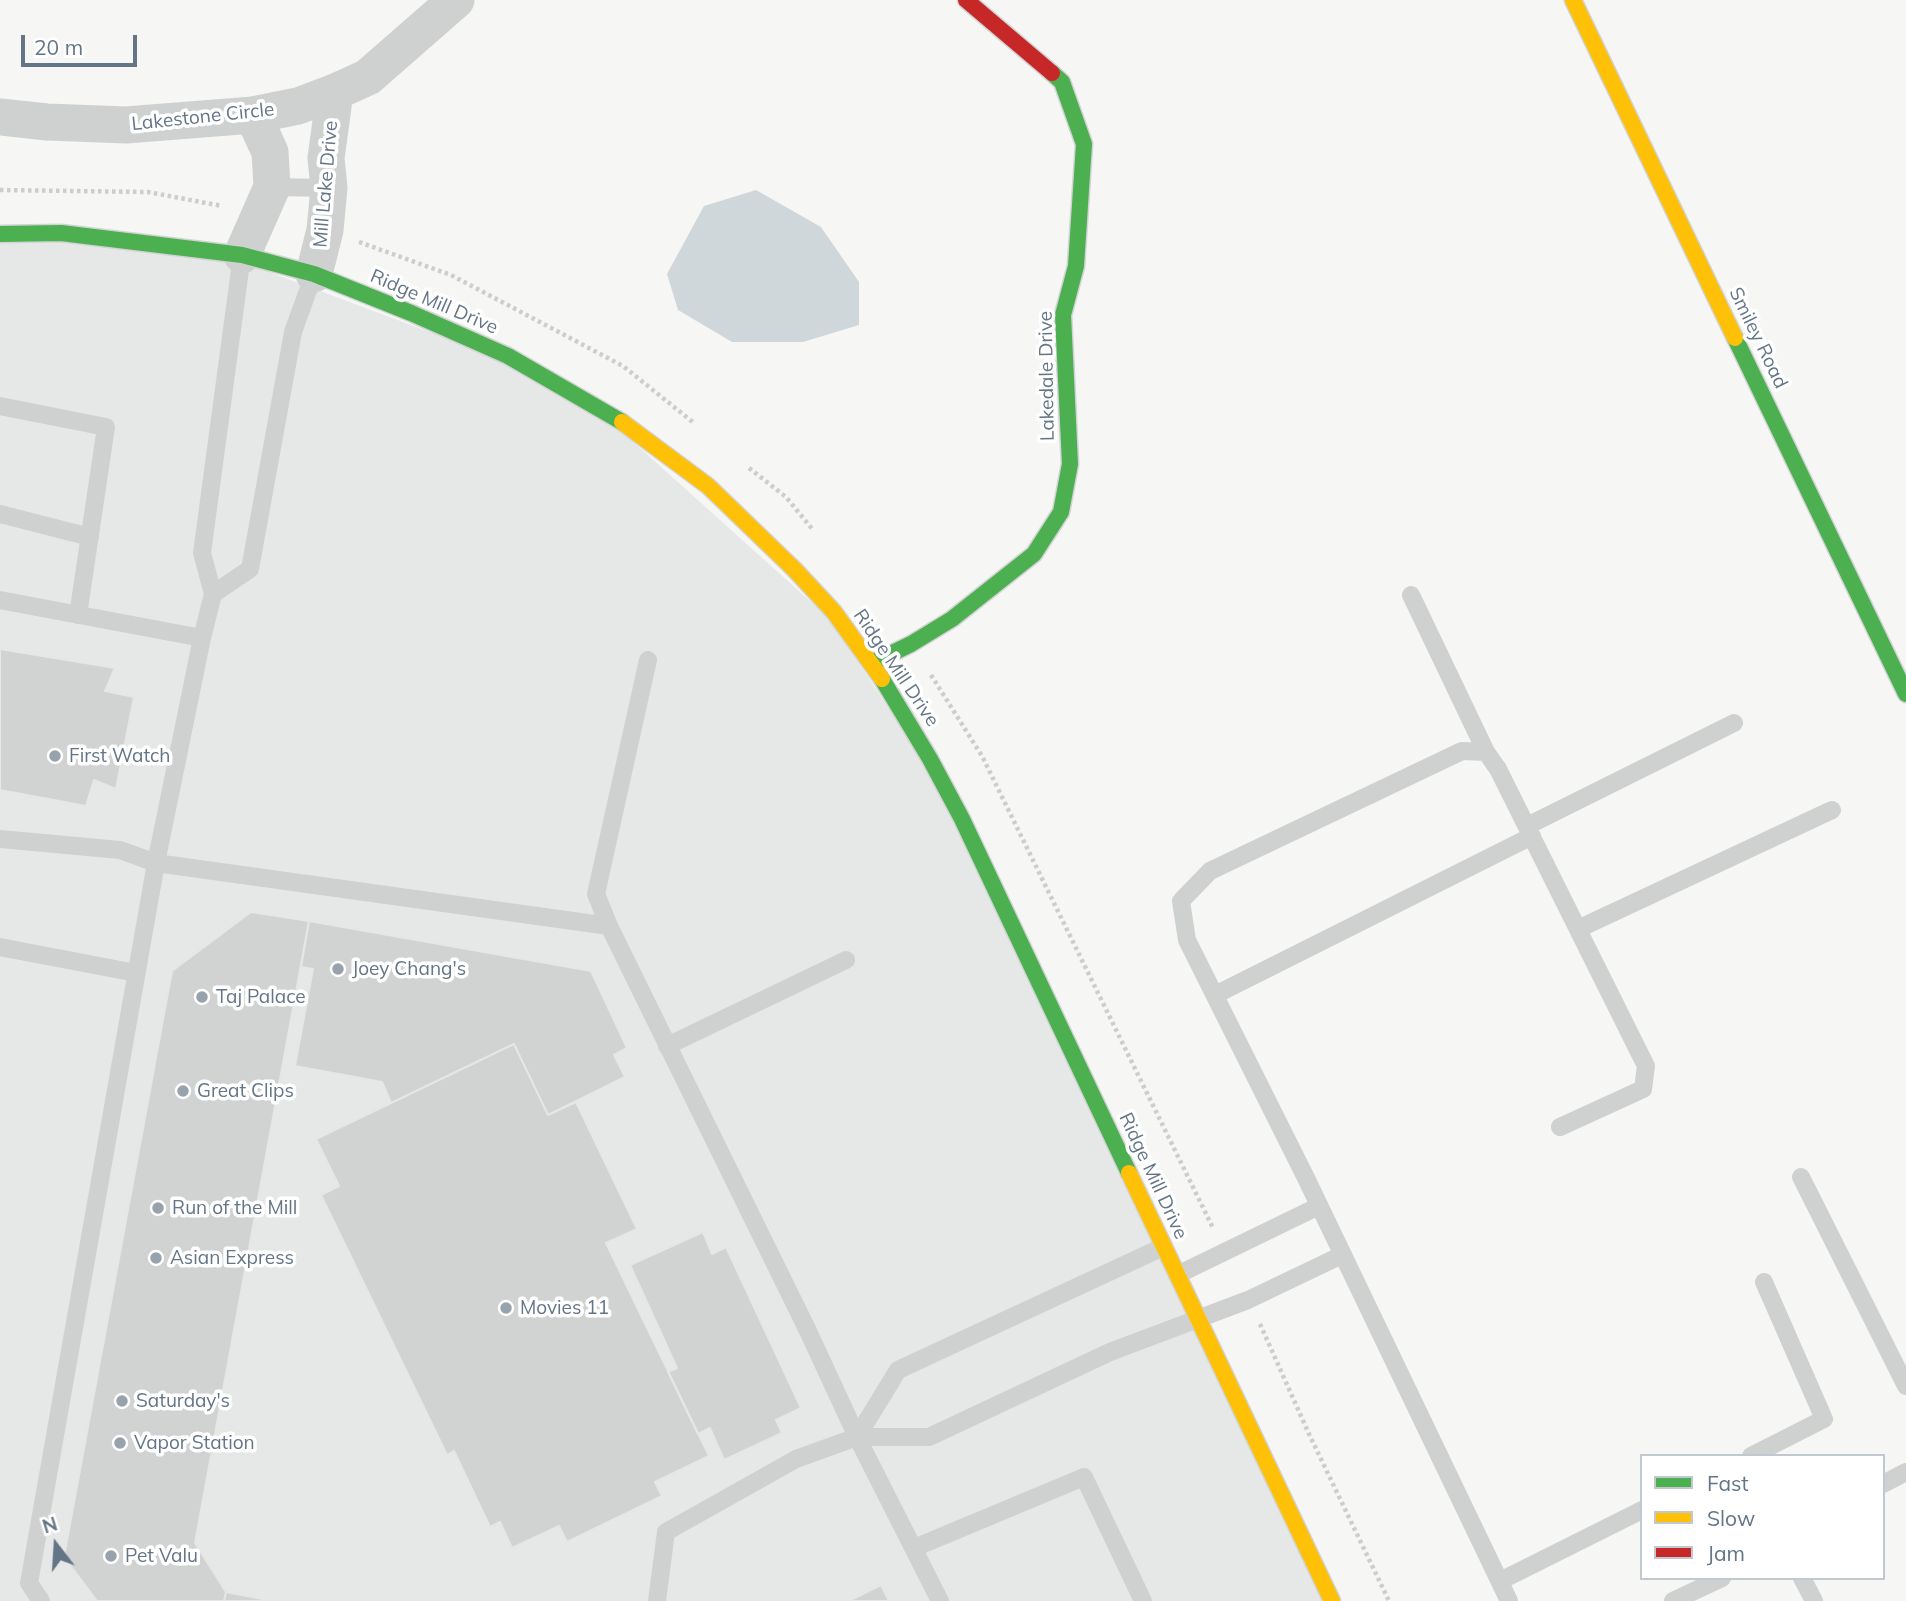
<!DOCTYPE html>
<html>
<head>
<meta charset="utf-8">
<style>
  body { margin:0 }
  #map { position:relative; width:1906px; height:1601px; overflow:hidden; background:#f6f6f4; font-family:Mulish,sans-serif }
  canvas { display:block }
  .legend { position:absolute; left:1640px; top:1454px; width:245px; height:126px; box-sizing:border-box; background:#fff; border:2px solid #c1c8cf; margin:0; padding:9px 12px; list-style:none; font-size:21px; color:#647587 }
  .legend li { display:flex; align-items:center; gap:14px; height:35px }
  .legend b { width:35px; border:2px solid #c1c8cf }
  .north { position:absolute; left:21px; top:1510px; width:70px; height:70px; -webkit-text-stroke:5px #fff; paint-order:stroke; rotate:343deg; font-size:19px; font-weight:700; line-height:28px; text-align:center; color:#647587 }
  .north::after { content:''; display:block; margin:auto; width:24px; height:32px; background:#647587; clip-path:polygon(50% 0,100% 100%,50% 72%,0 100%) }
  .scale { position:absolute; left:21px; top:35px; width:116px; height:32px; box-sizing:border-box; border:4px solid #647587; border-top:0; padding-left:9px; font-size:21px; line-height:24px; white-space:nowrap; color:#647587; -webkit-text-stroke:5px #fff; paint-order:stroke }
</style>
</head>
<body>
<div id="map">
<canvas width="1906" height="1601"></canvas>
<ul class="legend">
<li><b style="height:9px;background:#4caf50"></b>Fast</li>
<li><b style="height:9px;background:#ffc107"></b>Slow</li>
<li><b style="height:9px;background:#c62828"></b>Jam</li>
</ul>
<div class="north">N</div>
<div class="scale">20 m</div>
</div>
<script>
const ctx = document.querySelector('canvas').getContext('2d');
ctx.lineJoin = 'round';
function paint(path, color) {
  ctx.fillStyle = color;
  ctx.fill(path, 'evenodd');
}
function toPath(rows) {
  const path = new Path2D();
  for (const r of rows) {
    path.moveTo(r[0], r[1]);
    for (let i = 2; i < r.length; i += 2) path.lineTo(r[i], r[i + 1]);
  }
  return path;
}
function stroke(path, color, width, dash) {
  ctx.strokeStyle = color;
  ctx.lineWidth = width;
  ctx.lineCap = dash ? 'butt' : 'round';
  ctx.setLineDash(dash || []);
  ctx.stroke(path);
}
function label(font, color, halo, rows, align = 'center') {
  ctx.font = font + ' Mulish,sans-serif';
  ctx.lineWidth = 7;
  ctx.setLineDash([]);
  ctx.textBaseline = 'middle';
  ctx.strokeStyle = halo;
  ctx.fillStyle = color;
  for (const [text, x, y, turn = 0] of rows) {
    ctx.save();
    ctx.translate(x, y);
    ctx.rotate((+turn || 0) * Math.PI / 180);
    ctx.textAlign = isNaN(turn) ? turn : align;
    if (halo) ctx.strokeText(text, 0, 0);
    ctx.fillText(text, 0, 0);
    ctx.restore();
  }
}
paint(toPath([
  [0,228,229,257,569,384,831,620,965,826,1332,1601,0,1601]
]), '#e6e8e7');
paint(toPath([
  [756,190,821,227,859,282,859,325,803,342,732,342,678,310,667,274,704,206]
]), '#d0d7da');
const building = toPath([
  [0,649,115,668,105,691,134,697,116,789,94,780,86,806,0,790,0,649],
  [251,912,309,921,195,1543,226,1592,224,1601,97,1601,64,1557,172,971,251,912],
  [309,921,591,971,627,1048,614,1055,625,1077,548,1115,514,1044,391,1103,382,1082,295,1066,313,969,301,967,309,921],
  [514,1044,548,1115,576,1102,637,1229,606,1243,709,1456,655,1482,662,1496,567,1542,559,1526,512,1548,500,1522,490,1527,454,1451,447,1455,321,1195,339,1186,316,1139,514,1044],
  [703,1232,712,1254,726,1247,801,1408,776,1420,782,1433,724,1460,710,1428,698,1434,668,1372,677,1368,630,1265,703,1232],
  [881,1585,889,1601,849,1601,881,1585],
  [226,1592,272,1601,224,1601,226,1592]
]);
paint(building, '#d1d2d2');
stroke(building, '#e6e6e4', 2);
const fast = toPath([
  [0,234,61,233,242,255,314,274,411,313,508,356,622,422],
  [1735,338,1906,694],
  [872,663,911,644,952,619,1034,554,1061,512,1070,464,1063,315,1076,266,1084,144,1062,82,1052,73],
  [882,679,930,759,962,819,1129,1173]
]);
const slow = toPath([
  [1573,0,1735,338],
  [622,422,708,486,795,570,834,612,882,679],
  [1129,1173,1332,1601]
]);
const jam = toPath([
  [966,0,1052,73]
]);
stroke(fast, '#d1d3d4', 19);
stroke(slow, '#d1d3d4', 19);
stroke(jam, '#d1d3d4', 19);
stroke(toPath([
  [0,190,148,192,222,206],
  [359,242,451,275,623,366,694,423],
  [749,468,786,497,813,530],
  [931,675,982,756,1213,1228],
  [1260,1324,1309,1434,1389,1601]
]), '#cccdce', 4.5, [3.5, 3.5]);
stroke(toPath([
  [272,187,329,188],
  [0,406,106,427,78,615],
  [0,514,90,537],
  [213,594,250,569,293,332,314,274],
  [1411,595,1486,752],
  [0,600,202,638],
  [1527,826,1734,723],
  [0,839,120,850,156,863,609,926,808,1331,857,1437,940,1601],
  [609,926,596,894,648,660],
  [1578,929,1832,810],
  [0,947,136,973],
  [1215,995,1532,836],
  [667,1046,846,960],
  [1801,1177,1906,1386],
  [1177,1275,1319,1206],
  [857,1437,898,1370,1163,1247],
  [1751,1456,1824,1419,1764,1282],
  [1883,1484,1906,1472],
  [914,1548,1084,1477,1143,1601],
  [1802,1578,1814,1601],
  [1500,1581,1642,1510],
  [41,1601,29,1583,156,863,202,638,213,594,202,553,242,255],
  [657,1601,666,1532,796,1459,857,1437,929,1437,1110,1352,1248,1300,1342,1255],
  [1509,1601,1306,1178,1187,940,1181,901,1210,871,1462,751,1486,752,1498,769,1646,1066,1643,1089,1560,1127],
  [1673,1601,1722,1578]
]), '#cfd1d1', 18);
stroke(toPath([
  [0,117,47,122,126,125,253,115,298,106,335,92,368,77,456,0],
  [242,255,272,187,270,152,253,115],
  [314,274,325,230,329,188,326,158,335,92]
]), '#cfd1d1', 37);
stroke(fast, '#4caf50', 16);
stroke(slow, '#ffc107', 16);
stroke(jam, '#c62828', 16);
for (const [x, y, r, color] of [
  [55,756,7,"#97a2ad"],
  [338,969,7,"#97a2ad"],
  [202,997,7,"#97a2ad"],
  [183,1091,7,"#97a2ad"],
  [158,1208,7,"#97a2ad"],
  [156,1258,7,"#97a2ad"],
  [506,1308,7,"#97a2ad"],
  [122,1401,7,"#97a2ad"],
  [120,1443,7,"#97a2ad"],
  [111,1556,7,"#97a2ad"]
]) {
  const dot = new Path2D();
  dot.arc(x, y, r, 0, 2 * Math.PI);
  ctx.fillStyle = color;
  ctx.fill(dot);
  stroke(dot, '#fff', 2.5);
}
label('19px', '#647587', '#fff', [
  ["Lakestone Circle",203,117,-6],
  ["Mill Lake Drive",326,184,-85],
  ["Ridge Mill Drive",434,302,23],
  ["Smiley Road",1758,338,64],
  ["Lakedale Drive",1047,376,-91],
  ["Ridge Mill Drive",896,668,56],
  ["Ridge Mill Drive",1153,1176,65]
]);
label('19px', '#647587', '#fff', [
  ["First Watch",69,756],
  ["Joey Chang's",352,969],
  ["Taj Palace",216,997],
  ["Great Clips",197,1091],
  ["Run of the Mill",172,1208],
  ["Asian Express",170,1258],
  ["Movies 11",520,1308],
  ["Saturday's",136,1401],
  ["Vapor Station",134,1443],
  ["Pet Valu",125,1556]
], 'left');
</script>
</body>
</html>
